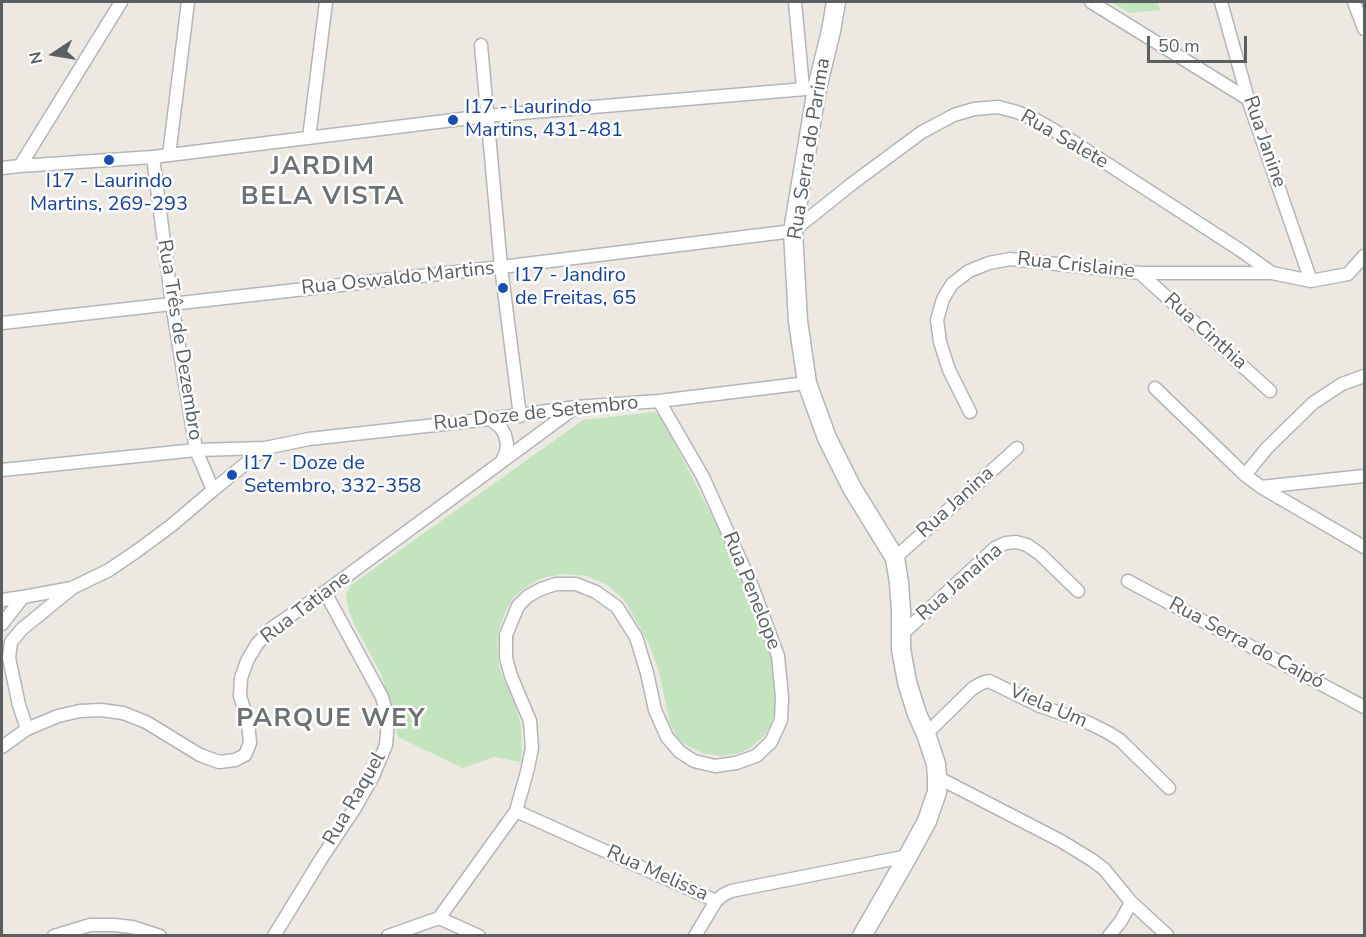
<!DOCTYPE html>
<html>
<head>
<meta charset="utf-8">
<style>
  body { margin:0 }
  #map { position:relative; width:1366px; height:937px; overflow:hidden; background:#ede9e2; font-family:"Nunito Sans",sans-serif }
  canvas { display:block }
  .frame { position:absolute; inset:0; border:3px solid #5a5f62; pointer-events:none }
  .north { position:absolute; left:24px; top:24px; width:60px; height:60px; -webkit-text-stroke:4px #fff; paint-order:stroke; rotate:258deg; font-size:16px; font-weight:700; line-height:24px; text-align:center; color:#5a5f62 }
  .north::after { content:''; display:block; margin:auto; width:21px; height:27px; background:#5a5f62; clip-path:polygon(50% 0,100% 100%,50% 72%,0 100%) }
  .scale { position:absolute; left:1147px; top:36px; width:100px; height:27px; box-sizing:border-box; border:3px solid #5a5f62; border-top:0; padding-left:8px; font-size:18px; line-height:21px; white-space:nowrap; color:#5a5f62; -webkit-text-stroke:4px #fff; paint-order:stroke }
</style>
</head>
<body>
<div id="map">
<canvas width="1366" height="937"></canvas>
<div class="frame"></div>
<div class="north">N</div>
<div class="scale">50 m</div>
</div>
<script>
const ctx = document.querySelector('canvas').getContext('2d');
ctx.lineJoin = 'round';
function paint(path, color) {
  ctx.fillStyle = color;
  ctx.fill(path, 'evenodd');
}
function toPath(rows) {
  const path = new Path2D();
  for (const r of rows) {
    path.moveTo(r[0], r[1]);
    for (let i = 2; i < r.length; i += 2) path.lineTo(r[i], r[i + 1]);
  }
  return path;
}
function stroke(path, color, width, dash) {
  ctx.strokeStyle = color;
  ctx.lineWidth = width;
  ctx.lineCap = dash ? 'butt' : 'round';
  ctx.setLineDash(dash || []);
  ctx.stroke(path);
}
function label(font, color, halo, rows, align = 'center') {
  ctx.font = font + ' "Nunito Sans",sans-serif';
  ctx.lineWidth = 5;
  ctx.setLineDash([]);
  ctx.textBaseline = 'middle';
  ctx.strokeStyle = halo;
  ctx.fillStyle = color;
  for (const [text, x, y, turn = 0] of rows) {
    ctx.save();
    ctx.translate(x, y);
    ctx.rotate((+turn || 0) * Math.PI / 180);
    ctx.textAlign = isNaN(turn) ? turn : align;
    if (halo) ctx.strokeText(text, 0, 0);
    ctx.fillText(text, 0, 0);
    ctx.restore();
  }
}
paint(toPath([
  [1111,2,1158,2,1160,10,1129,13],
  [654,412,661,416,747,585,775,658,777,701,776,710,769,728,764,736,749,749,740,753,721,756,702,753,684,744,677,737,670,724,659,672,653,655,648,642,629,608,623,599,607,585,587,576,566,574,546,577,537,580,521,591,514,597,507,608,498,632,497,645,499,667,502,676,513,698,521,725,522,750,521,762,494,757,463,768,398,737,393,711,381,674,353,622,347,604,346,595,351,585,583,420]
]), '#c3e4bf');
const street = toPath([
  [795,2,803,88],
  [1091,2,1248,99],
  [1221,2,1248,99,1311,281],
  [1354,2,1364,29],
  [481,45,501,267,520,416],
  [309,138,326,2],
  [169,155,188,2],
  [20,166,121,2],
  [2,168,20,166,153,157,486,116,817,88],
  [1140,273,1270,391],
  [2,323,501,267,793,231,853,183,922,132,954,115,974,109,998,107,1017,112,1036,120,1069,139,1240,250,1272,273],
  [1155,388,1245,475,1261,487,1364,547],
  [970,412,949,370,940,342,937,320,943,299,952,284,969,271,989,263,1010,259,1140,273,1272,273,1311,281,1348,274,1364,256],
  [490,419,501,428,505,435,507,444,506,452,502,461],
  [265,448,309,439,490,419,576,407,659,401,807,383],
  [2,470,196,450,265,448,213,490,196,450,172,304,153,157],
  [1245,475,1267,448,1313,403,1342,384,1364,376],
  [1261,487,1364,476],
  [895,558,1017,448],
  [1128,581,1364,707],
  [2,600,23,597],
  [2,624,23,597,72,588,109,570,137,551,172,525,213,490],
  [901,635,995,548,1006,543,1016,542,1027,545,1040,554,1078,591],
  [27,729,19,705,9,658,11,642,22,629,71,589],
  [926,734,973,688,982,683,989,681,1040,706,1089,723,1107,732,1120,740,1169,788],
  [2,747,27,729,58,716,80,711,101,710,123,713,146,722,200,755,219,762,235,760,245,755,250,743,248,722,240,696,241,678,247,661,257,644,272,628,325,592,576,407],
  [937,777,1061,841,1092,860,1104,869,1131,902,1167,935],
  [516,811,716,901],
  [439,918,479,936],
  [54,936,90,925,114,925,132,927,160,936],
  [274,936,321,859,355,808,373,776,386,745,388,720,382,697,325,592],
  [388,936,439,918,516,811,527,772,532,748,530,721,511,676,506,658,506,635,518,606,528,596,541,589,556,584,576,584,596,592,617,607,636,637,647,673,655,710,667,737,680,752,694,761,715,766,736,763,756,756,771,742,781,720,782,697,778,656,752,586,703,477,659,401],
  [695,936,716,901,723,895,731,891,908,856],
  [1109,936,1121,921,1131,902]
]);
const secondary = toPath([
  [836,2,831,31,817,88,793,231,798,321,807,383,827,438,852,488,895,558,899,583,901,611,901,649,907,682,917,714,926,734,936,764,937,777,937,792,927,821,908,856,862,936]
]);
stroke(street, '#b3b5b9', 15);
stroke(secondary, '#b1b6b9', 21);
stroke(street, '#fff', 12);
stroke(secondary, '#fff', 18);
for (const [x, y, r, color] of [
  [453,120,6,"#1a4fb4"],
  [109,160,6,"#1a4fb4"],
  [503,288,6,"#1a4fb4"],
  [232,475,6,"#1a4fb4"]
]) {
  const dot = new Path2D();
  dot.arc(x, y, r, 0, 2 * Math.PI);
  ctx.fillStyle = color;
  ctx.fill(dot);
  stroke(dot, '#fff', 2);
}
label('20px', '#164399', '#fff', [
  ["I17 - Laurindo",465,108],
  ["Martins, 431-481",465,131],
  ["I17 - Laurindo",109,182,"center"],
  ["Martins, 269-293",109,205,"center"],
  ["I17 - Jandiro",515,276],
  ["de Freitas, 65",515,299],
  ["I17 - Doze de",244,464],
  ["Setembro, 332-358",244,487]
], 'left');
label('20px', '#5a5f62', '#fff', [
  ["Rua Salete",1064,140,30],
  ["Rua Janine",1264,142,71],
  ["Rua Serra do Parima",810,149,-81],
  ["Rua Crislaine",1076,266,6],
  ["Rua Oswaldo Martins",398,279,-6],
  ["Rua Cinthia",1205,332,42],
  ["Rua Três de Dezembro",179,340,81],
  ["Rua Doze de Setembro",536,414,-6],
  ["Rua Janina",956,503,-42],
  ["Rua Janaína",960,583,-41],
  ["Rua Penelope",751,591,68],
  ["Rua Tatiane",306,608,-37],
  ["Rua Serra do Caipó",1246,644,28],
  ["Viela Um",1048,707,23],
  ["Rua Raquel",355,799,-60],
  ["Rua Melissa",657,874,24]
]);
ctx.letterSpacing = '1.5px';
label('bold 26px', '#6b7174', '#fff', [
  ["JARDIM",323,168],
  ["BELA VISTA",323,198],
  ["PARQUE WEY",331,720]
]);
ctx.letterSpacing = '0px';
</script>
</body>
</html>
